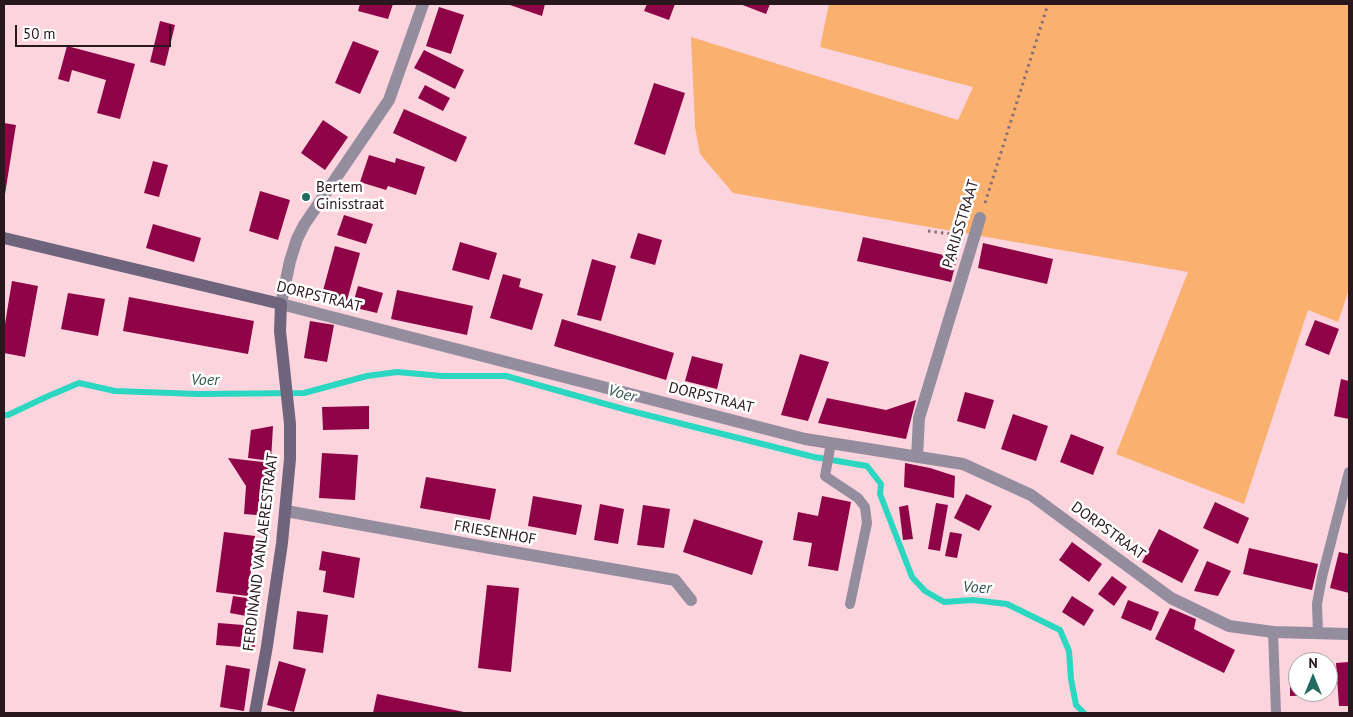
<!DOCTYPE html>
<html>
<head>
<meta charset="utf-8">
<style>
  body { margin:0 }
  #map { position:relative; width:1353px; height:717px; overflow:hidden; background:#fcd4de; font-family:"PT Sans",sans-serif }
  canvas { display:block }
  .frame { position:absolute; inset:0; border:5px solid #28171c; pointer-events:none }
  .north { position:absolute; left:1288px; top:652px; width:50px; height:50px; box-sizing:border-box; background:#fff; border:1px solid #a9a2a4; border-radius:50%; rotate:0deg; font-size:14px; font-weight:700; line-height:20px; text-align:center; color:#28171c }
  .north::after { content:''; display:block; margin:auto; width:18px; height:22px; background:#236a60; clip-path:polygon(50% 0,100% 100%,50% 72%,0 100%) }
  .scale { position:absolute; left:15px; top:25px; width:156px; height:22px; box-sizing:border-box; border:2px solid #28171c; border-top:0; padding-left:6px; font-size:15px; line-height:18px; white-space:nowrap; color:#28171c; -webkit-text-stroke:4px #fff; paint-order:stroke }
</style>
</head>
<body>
<div id="map">
<canvas width="1353" height="717"></canvas>
<div class="frame"></div>
<div class="north">N</div>
<div class="scale">50 m</div>
</div>
<script>
const ctx = document.querySelector('canvas').getContext('2d');
ctx.lineJoin = 'round';
function paint(path, color) {
  ctx.fillStyle = color;
  ctx.fill(path, 'evenodd');
}
function toPath(rows) {
  const path = new Path2D();
  for (const r of rows) {
    path.moveTo(r[0], r[1]);
    for (let i = 2; i < r.length; i += 2) path.lineTo(r[i], r[i + 1]);
  }
  return path;
}
function stroke(path, color, width, dash) {
  ctx.strokeStyle = color;
  ctx.lineWidth = width;
  ctx.lineCap = dash ? 'butt' : 'round';
  ctx.setLineDash(dash || []);
  ctx.stroke(path);
}
function label(font, color, halo, rows, align = 'center') {
  ctx.font = font + ' "PT Sans",sans-serif';
  ctx.lineWidth = 5;
  ctx.setLineDash([]);
  ctx.textBaseline = 'middle';
  ctx.strokeStyle = halo;
  ctx.fillStyle = color;
  for (const [text, x, y, turn = 0] of rows) {
    ctx.save();
    ctx.translate(x, y);
    ctx.rotate((+turn || 0) * Math.PI / 180);
    ctx.textAlign = isNaN(turn) ? turn : align;
    if (halo) ctx.strokeText(text, 0, 0);
    ctx.fillText(text, 0, 0);
    ctx.restore();
  }
}
paint(toPath([
  [829,4,1349,4,1349,289,1338,322,1308,310,1244,504,1116,454,1188,272,733,193,700,154,695,127,691,37,958,120,973,87,820,47]
]), '#fab06f');
stroke(toPath([
  [4,415,8,415,46,397,79,383,115,391,198,394,304,393,367,376,397,372,442,376,506,376,627,410,814,457,867,466,881,484,880,494,912,577,925,591,944,602,973,600,1007,604,1060,630,1069,651,1071,679,1076,705,1084,713]
]), '#2bd7c0', 6);
paint(toPath([
  [360,4,393,4,388,19,358,11],
  [507,4,545,4,542,16],
  [647,4,675,4,669,20,644,11],
  [740,4,770,4,766,14],
  [439,7,464,15,451,54,426,46],
  [160,21,175,25,165,66,150,62],
  [353,41,379,51,360,94,335,83],
  [67,46,135,64,120,119,97,113,106,80,72,70,69,82,58,79],
  [424,50,464,70,455,89,414,68],
  [654,83,685,93,665,155,634,144],
  [425,85,450,98,443,111,418,98],
  [404,109,467,137,456,162,393,133],
  [323,120,348,137,325,170,301,153],
  [4,123,16,125,5,194,4,194],
  [369,155,395,163,396,158,425,167,416,195,388,186,386,190,360,182],
  [153,161,168,165,159,197,144,193],
  [260,191,290,200,278,240,249,231],
  [344,215,373,224,366,244,337,235],
  [153,224,201,238,194,262,146,248],
  [638,233,662,240,655,265,630,258],
  [863,237,957,258,951,282,857,261],
  [460,242,497,253,489,280,452,270],
  [983,243,1053,259,1047,284,978,268],
  [335,246,360,253,346,304,321,298],
  [592,259,616,266,601,321,577,315],
  [503,274,521,279,519,287,543,294,532,330,490,318],
  [12,281,38,286,25,357,4,353,4,330],
  [358,286,383,293,377,313,352,307],
  [397,290,473,306,467,335,391,319],
  [68,293,105,299,98,336,61,329],
  [129,297,254,321,248,354,123,331],
  [562,319,674,353,666,380,554,346],
  [1315,320,1339,329,1329,355,1305,345],
  [310,321,334,325,327,362,304,358],
  [800,354,829,362,808,421,781,415],
  [692,356,723,364,717,389,685,381],
  [1341,379,1349,381,1349,419,1334,416],
  [965,392,994,400,985,429,957,421],
  [827,398,886,410,916,400,906,439,818,423],
  [369,406,369,429,323,430,322,407],
  [1013,414,1048,426,1036,461,1001,449],
  [273,426,271,461,248,458,251,430],
  [1071,434,1104,447,1093,475,1060,462],
  [322,453,358,455,355,500,319,498],
  [228,458,271,463,269,516,244,514,246,486],
  [905,463,930,468,955,476,954,498,904,487],
  [426,477,496,489,490,520,420,508],
  [966,494,992,506,979,531,954,518],
  [533,496,582,505,576,535,528,526],
  [822,496,851,502,838,571,808,566,812,543,793,540,798,512,818,516],
  [1215,502,1249,518,1238,544,1203,528],
  [936,503,948,505,940,551,928,549],
  [600,504,624,509,618,544,594,540],
  [643,505,670,509,664,548,637,545],
  [908,505,913,539,903,540,899,507],
  [694,519,763,541,752,575,683,552],
  [1159,529,1199,550,1182,583,1142,562],
  [224,532,255,536,248,596,216,592],
  [950,532,962,534,957,558,945,556],
  [1072,542,1102,564,1089,582,1059,560],
  [1249,548,1318,564,1312,590,1243,574],
  [322,551,360,558,354,598,323,592,326,571,319,570],
  [1339,552,1349,554,1349,593,1330,588],
  [1207,561,1231,571,1218,596,1194,591],
  [1112,576,1127,587,1114,606,1098,594],
  [487,585,519,588,511,672,478,668],
  [233,596,259,600,257,618,230,613],
  [1072,596,1094,610,1084,626,1062,612],
  [1128,600,1159,612,1151,631,1121,618],
  [1170,608,1196,619,1194,629,1235,650,1224,673,1155,639],
  [297,611,328,615,323,653,293,649],
  [218,623,256,626,255,648,216,645],
  [279,661,306,669,294,712,267,705],
  [1349,662,1349,706,1339,706,1336,663],
  [226,665,250,669,244,711,220,707],
  [1298,666,1298,692,1320,692,1320,695,1290,696,1290,667],
  [377,694,464,712,463,713,373,713]
]), '#8f0347');
stroke(toPath([
  [985,203,1048,4],
  [928,231,958,235]
]), '#8a6e76', 3, [2.5, 4]);
stroke(toPath([
  [831,443,825,476,858,498,865,507,867,523,850,604],
  [1273,632,1276,713],
  [1318,633,1317,604,1322,577,1349,472]
]), '#938d9e', 10);
stroke(toPath([
  [423,4,389,100,304,225,297,239,290,261,281,304,805,439,963,464,1031,495,1171,598,1229,626,1273,632,1349,634],
  [917,457,919,418,980,218],
  [286,511,490,548,675,580,691,600]
]), '#938d9e', 12);
stroke(toPath([
  [4,238,281,304,280,331,290,424,290,459,282,543,267,646,255,713]
]), '#6e657d', 12);
for (const [x, y, r, color] of [
  [306,197,5,"#236a60"]
]) {
  const dot = new Path2D();
  dot.arc(x, y, r, 0, 2 * Math.PI);
  ctx.fillStyle = color;
  ctx.fill(dot);
  stroke(dot, '#fff', 2);
}
label('15px', '#28171c', '#fff', [
  ["Bertem",316,188],
  ["Ginisstraat",316,205]
], 'left');
label('15px', '#28171c', '#fff', [
  ["PARIJSSTRAAT",961,224,-73],
  ["DORPSTRAAT",319,297,14],
  ["DORPSTRAAT",711,398,14],
  ["DORPSTRAAT",1108,531,36],
  ["FRIESENHOF",495,533,10],
  ["FERDINAND VANLAERESTRAAT",261,552,-83]
]);
label('italic 16px', '#375751', '#fff', [
  ["Voer",205,380],
  ["Voer",622,394,15],
  ["Voer",977,588,2]
]);
</script>
</body>
</html>
